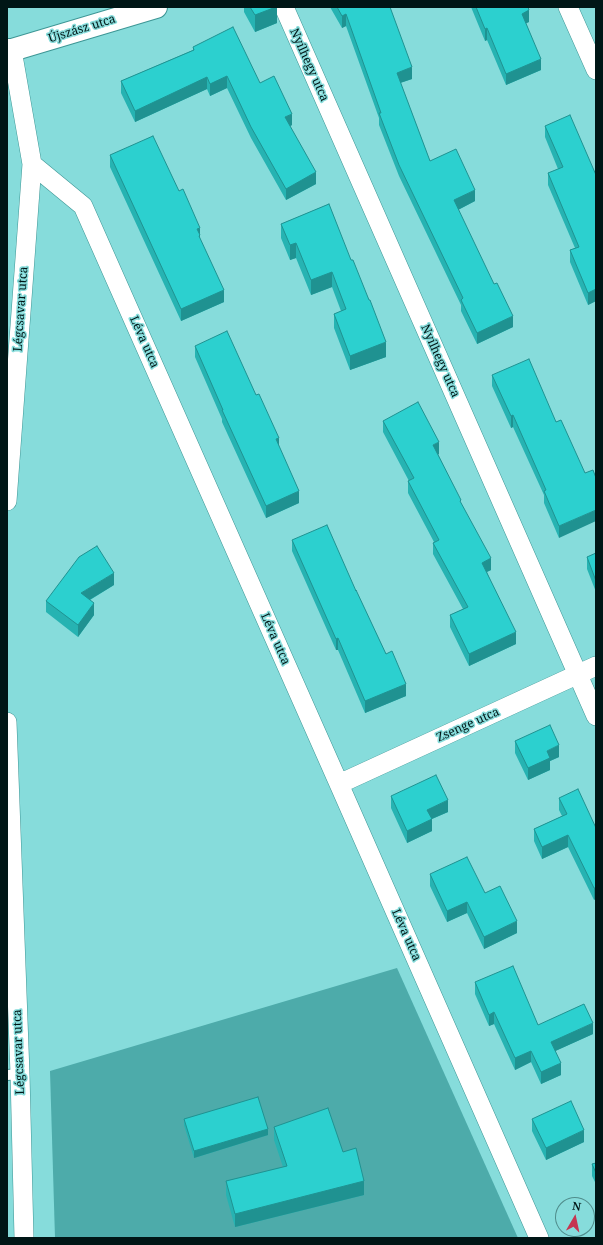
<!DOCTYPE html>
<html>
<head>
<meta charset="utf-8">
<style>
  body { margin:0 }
  #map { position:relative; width:603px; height:1245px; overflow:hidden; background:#86dcdb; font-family:"Noto Serif",serif }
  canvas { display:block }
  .frame { position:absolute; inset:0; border:8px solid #001616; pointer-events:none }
  .north { position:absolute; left:555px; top:1197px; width:40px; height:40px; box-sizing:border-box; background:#86dcdb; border:1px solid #508d8c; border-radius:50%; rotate:9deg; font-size:11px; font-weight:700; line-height:16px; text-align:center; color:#001616 }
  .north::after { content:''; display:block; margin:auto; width:14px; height:18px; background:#c53551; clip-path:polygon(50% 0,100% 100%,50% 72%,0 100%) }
</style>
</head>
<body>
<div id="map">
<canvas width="603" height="1245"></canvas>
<div class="frame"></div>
<div class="north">N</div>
</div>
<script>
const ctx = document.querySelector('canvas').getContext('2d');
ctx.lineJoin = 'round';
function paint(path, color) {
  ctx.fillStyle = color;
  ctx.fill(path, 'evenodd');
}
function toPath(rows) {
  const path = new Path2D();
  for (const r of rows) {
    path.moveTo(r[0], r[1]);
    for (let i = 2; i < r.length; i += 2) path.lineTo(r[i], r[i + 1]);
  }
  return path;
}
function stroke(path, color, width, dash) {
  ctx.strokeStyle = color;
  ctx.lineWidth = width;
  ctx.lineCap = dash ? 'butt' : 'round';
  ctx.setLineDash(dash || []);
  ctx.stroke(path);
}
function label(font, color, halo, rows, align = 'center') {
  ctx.font = font + ' "Noto Serif",serif';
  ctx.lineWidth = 3;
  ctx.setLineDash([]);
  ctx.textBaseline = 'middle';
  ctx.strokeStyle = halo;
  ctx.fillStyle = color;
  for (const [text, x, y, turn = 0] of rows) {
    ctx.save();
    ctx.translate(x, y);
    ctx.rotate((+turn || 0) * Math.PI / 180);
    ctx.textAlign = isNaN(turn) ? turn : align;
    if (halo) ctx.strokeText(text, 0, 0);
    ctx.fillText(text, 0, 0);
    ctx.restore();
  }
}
paint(toPath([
  [397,968,518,1238,55,1238,50,1071]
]), '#4dabaa');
const lane = toPath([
  [7,1075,20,1074]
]);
const street = toPath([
  [284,7,596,716],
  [568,7,596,70],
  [12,50,32,164,83,206,339,784,539,1238],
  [7,501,32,164],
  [7,722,20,1074,24,1238],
  [339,784,596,666]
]);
const secondary = toPath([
  [7,50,12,50,156,7]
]);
stroke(lane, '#3d9695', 12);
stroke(street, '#3d9695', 20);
stroke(secondary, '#3d9695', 24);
stroke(lane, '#fff', 10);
stroke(street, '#fff', 19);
stroke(secondary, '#fff', 22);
paint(toPath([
  [244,7,277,7,277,23,255,32,244,12],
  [330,7,390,7,412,79,400,83,430,161,475,201,458,210,513,327,477,344,461,311,461,305,399,176,379,125,379,118,346,26,342,28],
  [471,7,528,7,529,22,526,23,541,70,506,85,487,40,485,41],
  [193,47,260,83,292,125,290,126,316,184,286,200,251,138,227,88,210,96,207,89,135,122,121,93,121,81,193,50],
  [545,126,596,175,596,301,588,305,570,262,570,250,575,248,548,185,548,173,558,169,545,137],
  [110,155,200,239,224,302,181,321,110,167],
  [329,204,386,357,350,370,334,328,334,314,341,311,332,287,311,295,296,258,290,260,281,238,281,224],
  [195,346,279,447,299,503,266,518,222,422,222,419,195,357],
  [492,375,556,422,561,420,559,538,544,503,544,495,513,427,511,428,492,386],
  [383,421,439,454,438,454,461,503,491,570,487,572,516,644,469,666,450,627,450,615,463,609,433,554,433,543,434,542,408,493,408,481,409,481,383,432],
  [292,540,356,591,406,696,365,713,338,650,336,650,292,551],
  [596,553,596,592,587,569,587,557],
  [114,585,90,600,94,615,78,637,46,612,46,601],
  [515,741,559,757,550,761,550,770,528,780,515,753],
  [391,796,448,812,432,819,432,831,407,843,391,808],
  [559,798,596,828,594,900,568,847,542,859,534,841,534,829,562,816,559,810],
  [430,874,485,893,517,933,484,949,467,913,447,922,430,886],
  [475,982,538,1025,593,1034,555,1051,561,1075,541,1084,531,1062,515,1070,494,1024,489,1026,475,994],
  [184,1119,268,1135,194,1158,184,1125],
  [532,1119,584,1142,546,1160,532,1131],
  [274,1127,364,1195,235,1227,226,1195,226,1181,283,1167,274,1140],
  [596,1163,596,1184,592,1176,592,1164]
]), '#26b3b2');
paint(toPath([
  [276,7,277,7,277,23,255,32,255,15],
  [529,10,529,22,522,25,522,14],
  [346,14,346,26,342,28,342,16],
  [487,28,487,40,485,41,485,29],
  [541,59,541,70,506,85,506,74],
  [412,67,412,79,397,84,397,73],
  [227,76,227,88,210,96,210,84],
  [207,77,207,89,135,122,135,111],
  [292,114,292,125,285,129,285,117],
  [316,172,316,184,286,200,286,189],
  [475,190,475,201,454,212,454,200],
  [200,228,200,240,197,229],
  [296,243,296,258,290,260,290,245],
  [332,272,332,287,311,295,311,280],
  [596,289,596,301,588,305,588,293],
  [224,290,224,302,181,321,181,309],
  [513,316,513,327,477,344,477,333],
  [386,342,386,357,350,370,350,356],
  [513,415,513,427,511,428,511,416],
  [279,438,279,450,276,439],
  [439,442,439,454,433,457,433,445],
  [299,491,299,503,266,518,266,506],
  [596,510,596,521,559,538,559,526],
  [491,558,491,570,482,574,482,563],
  [114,573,114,585,81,605,81,593],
  [94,603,94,615,78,637,78,625],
  [516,632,516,644,469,666,469,654],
  [338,638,338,650,336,650,336,639],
  [406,684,406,696,365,713,365,701],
  [559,745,559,757,550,761,550,770,528,780,528,768,547,751],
  [448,800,448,812,427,821,427,810],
  [432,819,432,831,407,843,407,831],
  [568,835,568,847,542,859,542,847],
  [594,888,596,888,596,899,594,900],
  [467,902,467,913,447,922,447,911],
  [517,921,517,933,484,949,484,937],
  [494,1012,494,1024,489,1026,489,1015],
  [593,1023,593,1034,551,1053,551,1042],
  [531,1051,531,1062,515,1070,515,1058],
  [561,1063,561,1075,541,1084,541,1072],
  [268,1129,268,1135,194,1158,194,1151],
  [584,1130,584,1142,546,1160,546,1148],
  [364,1181,364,1195,235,1227,235,1214]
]), '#1f9291');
const building = toPath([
  [250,7,276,7,255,15,250,7],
  [337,7,390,7,412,67,397,73,430,161,456,149,475,190,454,200,494,284,497,283,513,316,477,333,461,300,463,298,399,165,379,113,381,113,346,14,342,16,337,7],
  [476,7,528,7,529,10,522,14,541,59,506,74,487,28,485,29,476,7],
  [233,27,260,83,274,76,292,114,285,117,316,172,286,189,251,127,227,76,210,84,207,77,135,111,121,81,194,50,193,47,233,27],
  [570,115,596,175,596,289,588,293,570,250,579,247,548,173,563,167,545,126,570,115],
  [153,136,179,191,183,189,200,228,197,229,200,235,199,236,224,290,181,309,110,155,153,136],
  [329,204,351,260,353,260,369,300,370,300,386,342,350,356,334,314,346,309,332,272,311,280,296,243,290,245,281,224,329,204],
  [227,331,256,395,259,394,279,438,276,439,299,491,266,506,222,410,223,410,195,346,227,331],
  [529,359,556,422,561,420,585,473,593,470,596,478,596,510,559,526,544,491,546,490,513,415,511,416,492,375,529,359],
  [418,402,439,442,433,445,461,500,460,501,491,558,482,563,516,632,469,654,450,615,468,607,433,543,439,540,408,481,414,478,383,421,418,402],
  [327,525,356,591,356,590,386,654,392,651,406,684,365,701,338,638,336,639,292,540,327,525],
  [97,546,114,573,81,593,94,603,78,625,46,601,79,557,97,546],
  [596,553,596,581,587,557,596,553],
  [550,725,559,745,547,751,550,758,528,768,515,741,550,725],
  [436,775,448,800,427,810,432,819,407,831,391,796,436,775],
  [578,789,596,828,596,888,594,888,568,835,542,847,534,829,567,814,559,798,578,789],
  [467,857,485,893,500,886,517,921,484,937,467,902,447,911,430,874,467,857],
  [513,966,538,1025,584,1004,593,1023,551,1042,561,1063,541,1072,531,1051,515,1058,494,1012,489,1015,475,982,513,966],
  [258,1097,268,1129,194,1151,184,1119,258,1097],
  [571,1101,584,1130,546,1148,532,1119,571,1101],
  [328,1108,343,1152,356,1148,364,1181,235,1214,226,1181,287,1166,274,1127,328,1108],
  [596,1163,596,1173,592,1164,596,1163]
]);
paint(building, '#2cd0cf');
stroke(building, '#1f9291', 1);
label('12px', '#001616', '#86dcdb', [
  ["Újszász utca",82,29,-17],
  ["Nyílhegy utca",309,65,66],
  ["Légcsavar utca",21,309,-86],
  ["Léva utca",144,342,66],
  ["Nyílhegy utca",440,361,66],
  ["Léva utca",275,639,66],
  ["Zsenge utca",468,725,-24],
  ["Léva utca",406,935,66],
  ["Légcsavar utca",19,1052,-92]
]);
</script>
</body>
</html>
